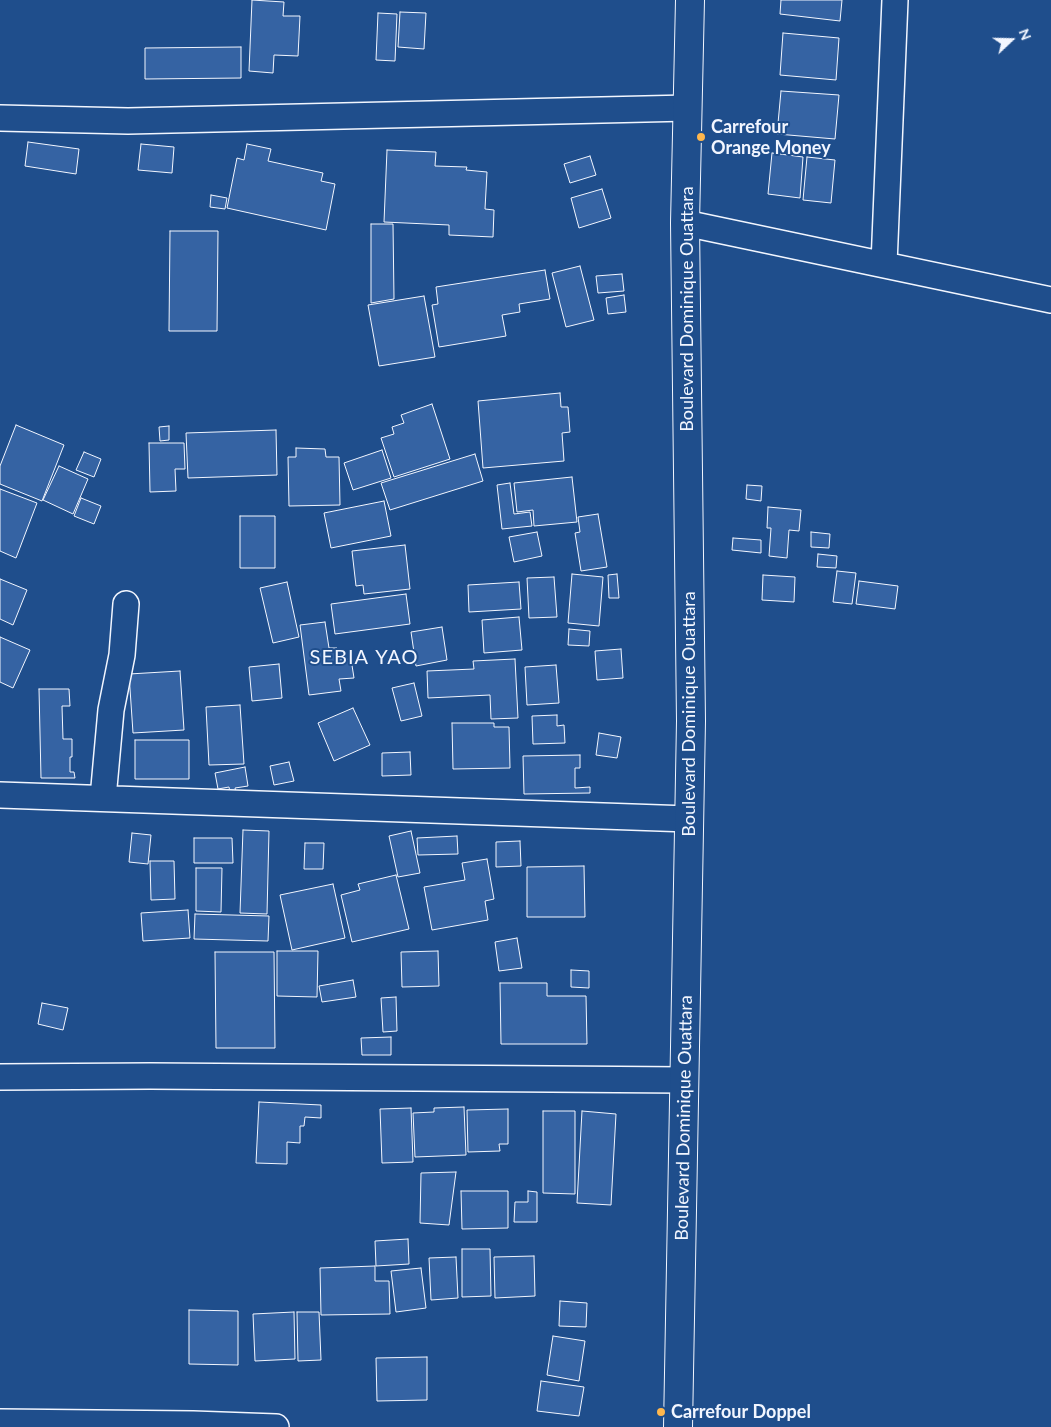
<!DOCTYPE html>
<html>
<head>
<meta charset="utf-8">
<style>
  body { margin:0 }
  #map { position:relative; width:1051px; height:1427px; overflow:hidden; background:#1f4e8c; font-family:Lato,sans-serif }
  canvas { display:block }
  .north { position:absolute; left:986px; top:15px; width:50px; height:50px; -webkit-text-stroke:4px #1f4e8c; paint-order:stroke; rotate:69deg; font-size:14px; font-weight:700; line-height:20px; text-align:center; color:#f2f6ff }
  .north::after { content:''; display:block; margin:auto; width:18px; height:22px; background:#f2f6ff; clip-path:polygon(50% 0,100% 100%,50% 72%,0 100%) }
</style>
</head>
<body>
<div id="map">
<canvas width="1051" height="1427"></canvas>
<div class="north">N</div>
</div>
<script>
const ctx = document.querySelector('canvas').getContext('2d');
ctx.lineJoin = 'round';
function paint(path, color) {
  ctx.fillStyle = color;
  ctx.fill(path, 'evenodd');
}
function toPath(rows) {
  const path = new Path2D();
  for (const r of rows) {
    path.moveTo(r[0], r[1]);
    for (let i = 2; i < r.length; i += 2) path.lineTo(r[i], r[i + 1]);
  }
  return path;
}
function stroke(path, color, width, dash) {
  ctx.strokeStyle = color;
  ctx.lineWidth = width;
  ctx.lineCap = dash ? 'butt' : 'round';
  ctx.setLineDash(dash || []);
  ctx.stroke(path);
}
function label(font, color, halo, rows, align = 'center') {
  ctx.font = font + ' Lato,sans-serif';
  ctx.lineWidth = 4;
  ctx.setLineDash([]);
  ctx.textBaseline = 'middle';
  ctx.strokeStyle = halo;
  ctx.fillStyle = color;
  for (const [text, x, y, turn = 0] of rows) {
    ctx.save();
    ctx.translate(x, y);
    ctx.rotate((+turn || 0) * Math.PI / 180);
    ctx.textAlign = isNaN(turn) ? turn : align;
    if (halo) ctx.strokeText(text, 0, 0);
    ctx.fillText(text, 0, 0);
    ctx.restore();
  }
}
const building = toPath([
  [252,0,284,2,283,16,300,16,298,56,274,55,273,73,249,71,252,0],
  [781,0,842,0,840,21,780,14,781,0],
  [400,12,426,13,424,49,398,47,400,12],
  [378,13,397,14,395,61,376,60,378,13],
  [783,33,839,38,836,80,780,75,783,33],
  [241,47,241,78,145,79,145,48,241,47],
  [781,91,839,95,835,139,777,134,781,91],
  [28,142,79,149,76,174,25,166,28,142],
  [141,144,174,147,172,173,138,170,141,144],
  [247,144,271,149,268,161,323,173,321,181,335,184,326,230,227,208,237,158,244,160,247,144],
  [387,150,436,152,435,166,467,167,466,170,487,172,485,209,494,210,493,237,449,235,449,225,384,222,387,150],
  [772,153,803,157,800,198,768,194,772,153],
  [590,156,596,175,570,183,564,164,590,156],
  [807,157,835,160,831,203,803,200,807,157],
  [602,189,611,218,579,228,571,198,602,189],
  [211,195,227,198,225,209,210,207,211,195],
  [371,224,393,224,394,299,371,303,371,224],
  [170,231,218,231,217,331,169,331,170,231],
  [580,266,594,320,566,327,552,273,580,266],
  [545,270,550,299,519,304,520,312,502,315,506,336,439,347,432,305,438,304,436,287,545,270],
  [622,274,624,291,598,293,596,276,622,274],
  [624,295,626,312,608,314,606,298,624,295],
  [424,296,435,357,379,366,368,305,424,296],
  [560,393,561,407,568,407,570,432,562,433,564,461,483,468,478,401,560,393],
  [432,404,450,459,394,477,381,438,394,434,392,427,404,423,401,415,432,404],
  [16,425,64,445,42,501,0,484,0,466,16,425],
  [169,426,169,440,160,441,159,427,169,426],
  [276,430,277,475,188,478,186,433,276,430],
  [149,443,184,443,185,469,175,469,176,491,150,492,149,443],
  [296,448,325,449,326,457,339,457,340,505,289,506,288,457,296,457,296,448],
  [382,450,391,478,353,490,344,463,382,450],
  [84,452,101,459,94,477,76,470,84,452],
  [475,454,483,481,390,510,381,483,475,454],
  [59,466,88,479,73,514,43,500,59,466],
  [572,477,577,522,534,526,533,510,517,512,514,483,572,477],
  [510,483,514,514,530,512,532,526,502,529,497,485,510,483],
  [747,485,762,486,761,501,746,499,747,485],
  [0,489,37,503,16,558,0,551,0,489],
  [81,498,101,506,94,524,74,516,81,498],
  [384,501,391,536,331,548,324,513,384,501],
  [768,507,801,510,799,531,789,530,787,558,769,556,771,528,767,528,768,507],
  [598,514,607,567,581,571,575,533,580,532,578,517,598,514],
  [240,516,275,516,275,568,240,568,240,516],
  [537,532,542,556,514,562,509,537,537,532],
  [811,532,830,534,829,548,811,547,811,532],
  [733,538,761,540,761,553,732,550,733,538],
  [405,545,410,589,364,594,363,585,356,586,352,551,405,545],
  [818,554,837,556,836,568,817,567,818,554],
  [837,571,856,573,852,604,833,602,837,571],
  [572,574,603,577,599,626,568,623,572,574],
  [617,574,619,598,609,598,608,575,617,574],
  [763,575,795,577,794,602,762,600,763,575],
  [554,577,557,617,529,618,527,578,554,577],
  [0,579,27,590,13,625,0,619,0,579],
  [859,581,898,586,895,609,856,604,859,581],
  [287,582,299,637,273,643,260,588,287,582],
  [519,582,521,609,469,612,468,585,519,582],
  [406,594,410,624,335,634,331,604,406,594],
  [519,617,522,650,484,653,482,620,519,617],
  [325,622,329,648,337,648,339,660,351,659,354,678,339,679,341,691,309,695,300,625,325,622],
  [442,627,447,660,416,666,411,632,442,627],
  [569,629,590,631,589,646,568,645,569,629],
  [0,637,30,650,13,688,0,682,0,637],
  [621,649,623,678,597,680,595,651,621,649],
  [515,659,518,718,491,719,490,695,428,698,427,671,474,669,473,661,515,659],
  [279,664,282,698,252,701,249,667,279,664],
  [556,665,559,703,527,705,525,667,556,665],
  [180,671,184,730,133,733,129,674,180,671],
  [414,683,422,716,401,721,392,688,414,683],
  [39,689,69,689,70,706,62,706,63,739,72,739,72,757,70,757,70,772,74,772,75,778,41,778,39,689],
  [240,705,244,764,209,765,206,707,240,705],
  [353,708,370,745,334,761,318,723,353,708],
  [557,715,557,726,564,725,565,743,533,744,532,716,557,715],
  [452,723,494,723,494,727,509,727,510,768,453,769,452,723],
  [599,733,621,737,617,758,596,755,599,733],
  [135,740,189,740,189,779,135,779,135,740],
  [410,752,411,775,382,776,382,753,410,752],
  [580,755,580,768,575,768,575,788,590,787,590,793,524,794,523,756,580,755],
  [289,762,294,781,274,785,270,766,289,762],
  [245,767,248,786,235,788,236,792,230,793,229,787,218,789,215,773,245,767],
  [243,830,269,831,267,914,240,913,243,830],
  [411,831,420,873,398,877,389,836,411,831],
  [132,833,151,835,148,864,129,862,132,833],
  [457,836,458,854,418,855,417,838,457,836],
  [194,838,232,838,233,863,194,863,194,838],
  [520,841,521,866,496,867,496,842,520,841],
  [305,843,324,843,323,869,304,869,305,843],
  [487,859,494,899,485,901,488,920,432,930,424,887,465,880,462,863,487,859],
  [150,861,174,861,175,899,151,900,150,861],
  [584,866,585,917,527,917,527,867,584,866],
  [196,868,222,868,221,912,196,911,196,868],
  [396,875,409,929,352,942,341,895,360,890,358,884,396,875],
  [333,884,345,938,292,950,280,895,333,884],
  [188,910,190,938,143,941,141,913,188,910],
  [195,914,269,916,268,941,194,939,195,914],
  [517,938,522,968,499,971,495,942,517,938],
  [277,951,318,951,317,997,277,996,277,951],
  [438,951,439,986,402,987,401,952,438,951],
  [215,952,274,952,275,1048,216,1048,215,952],
  [571,970,589,971,589,988,571,987,571,970],
  [353,980,356,997,322,1002,319,986,353,980],
  [500,983,547,983,547,996,586,996,587,1044,501,1044,500,983],
  [396,997,397,1031,383,1032,381,998,396,997],
  [42,1003,68,1008,63,1030,38,1024,42,1003],
  [391,1037,391,1055,362,1055,361,1038,391,1037],
  [259,1102,321,1105,321,1118,305,1117,304,1126,300,1126,300,1143,287,1142,287,1164,256,1163,259,1102],
  [464,1107,466,1155,415,1157,413,1113,434,1112,434,1108,464,1107],
  [411,1108,413,1162,382,1163,380,1109,411,1108],
  [508,1109,508,1144,499,1144,500,1151,468,1152,467,1110,508,1109],
  [543,1111,575,1111,575,1194,543,1193,543,1111],
  [582,1111,616,1114,611,1205,577,1203,582,1111],
  [456,1172,449,1225,420,1223,421,1173,456,1172],
  [461,1191,508,1191,508,1228,462,1229,461,1191],
  [528,1191,537,1192,537,1222,514,1222,515,1202,528,1202,528,1191],
  [408,1239,409,1264,376,1266,375,1241,408,1239],
  [462,1249,490,1249,491,1296,462,1297,462,1249],
  [534,1256,535,1296,495,1298,494,1257,534,1256],
  [456,1257,458,1298,431,1300,429,1258,456,1257],
  [375,1266,375,1281,389,1281,390,1314,321,1315,320,1268,375,1266],
  [421,1268,426,1308,396,1312,391,1271,421,1268],
  [560,1301,587,1303,586,1327,559,1326,560,1301],
  [189,1310,238,1311,238,1365,189,1364,189,1310],
  [294,1312,295,1359,255,1361,253,1314,294,1312],
  [297,1312,319,1312,321,1360,298,1361,297,1312],
  [553,1336,585,1341,579,1381,547,1375,553,1336],
  [427,1357,427,1400,377,1401,376,1358,427,1357],
  [541,1381,584,1387,579,1416,537,1411,541,1381]
]);
paint(building, '#3563a3');
stroke(building, '#f2f6ff', 1);
const street = toPath([
  [0,118,128,121,688,108],
  [685,223,1051,300],
  [884,264,895,0],
  [0,795,689,819],
  [103,798,111,710,122,655,126,604],
  [0,1077,150,1076,684,1080],
  [0,1422,193,1424,276,1427]
]);
const secondary = toPath([
  [678,1427,691,721,685,223,690,0]
]);
stroke(street, '#f2f6ff', 28);
stroke(secondary, '#f2f6ff', 30);
stroke(street, '#1f4e8c', 25);
stroke(secondary, '#1f4e8c', 28);
for (const [x, y, r, color] of [
  [701,137,5,"#ffb74d"],
  [661,1412,5,"#ffb74d"]
]) {
  const dot = new Path2D();
  dot.arc(x, y, r, 0, 2 * Math.PI);
  ctx.fillStyle = color;
  ctx.fill(dot);
  stroke(dot, '#1f4e8c', 2);
}
label('bold 18px', '#f2f6ff', '#1f4e8c', [
  ["Carrefour",711,127],
  ["Orange Money",711,148],
  ["Carrefour Doppel",671,1412]
], 'left');
label('18px', '#f2f6ff', '#1f4e8c', [
  ["Boulevard Dominique Ouattara",687,309,-90],
  ["Boulevard Dominique Ouattara",689,714,-90],
  ["Boulevard Dominique Ouattara",684,1118,-89]
]);
ctx.letterSpacing = '1px';
label('20px', '#f2f6ff', '#1f4e8c', [
  ["SEBIA YAO",364,658]
]);
ctx.letterSpacing = '0px';
</script>
</body>
</html>
